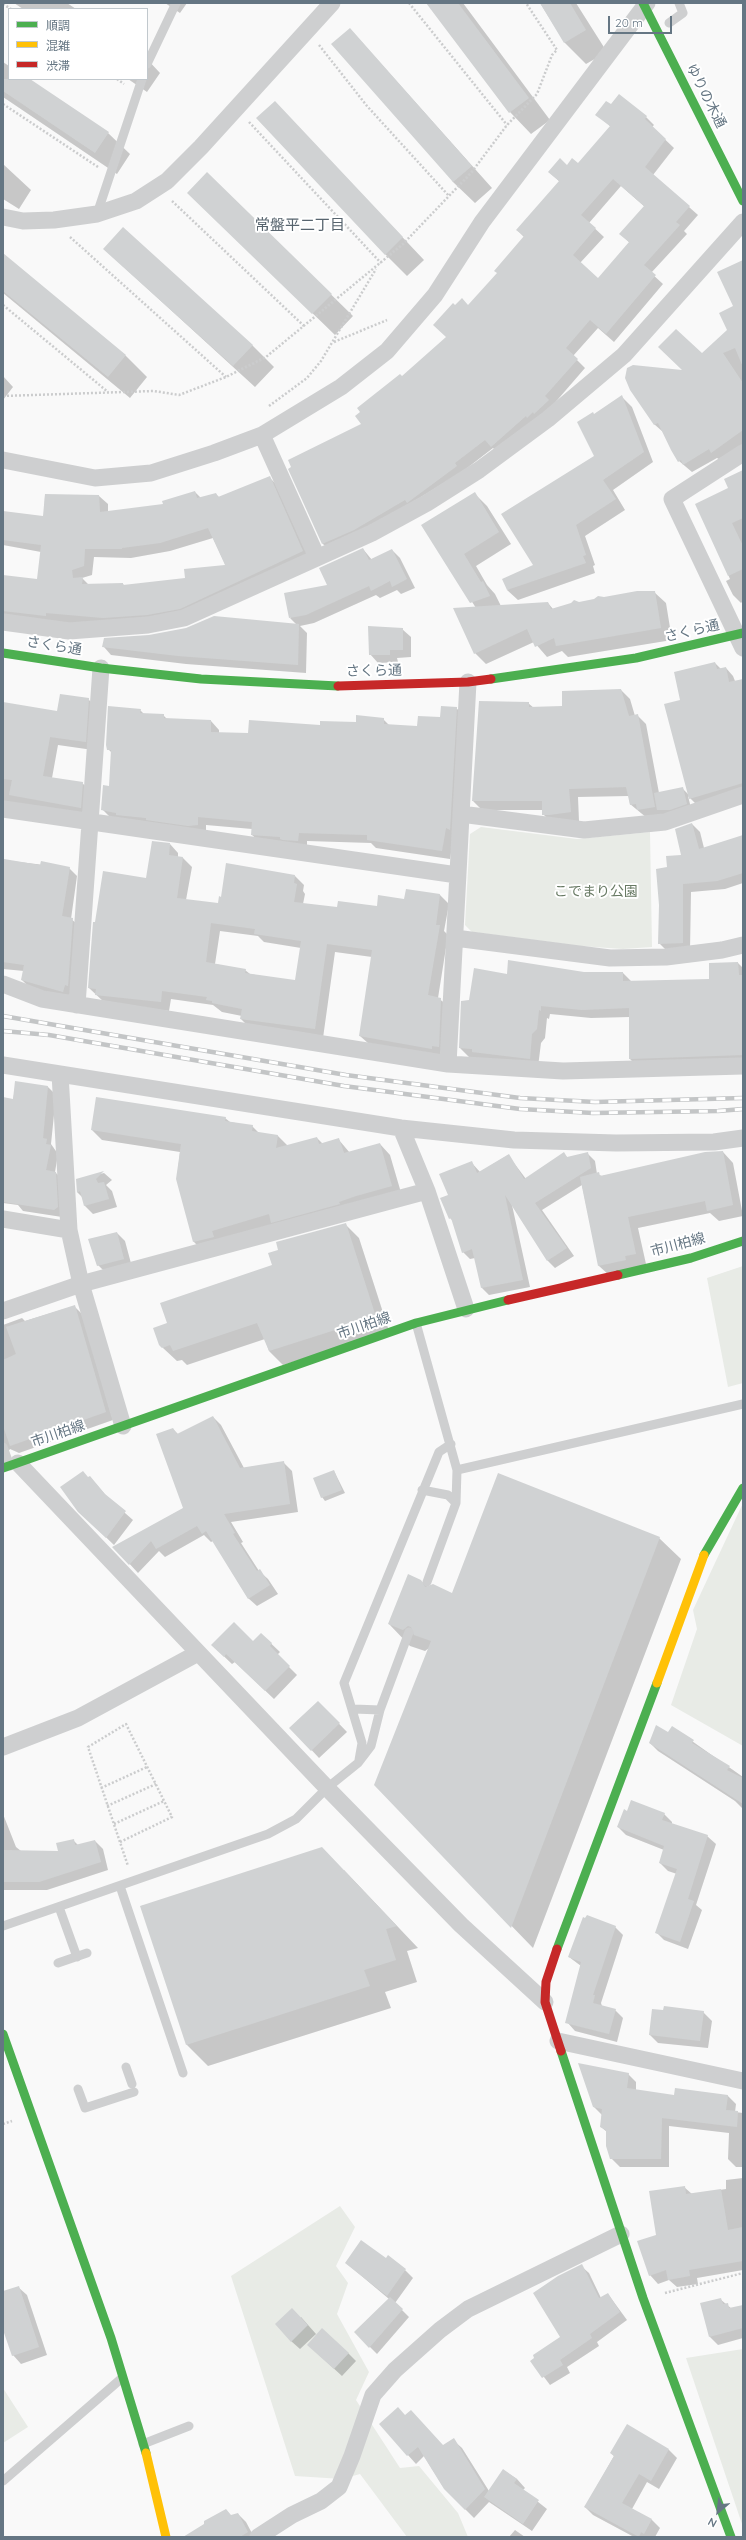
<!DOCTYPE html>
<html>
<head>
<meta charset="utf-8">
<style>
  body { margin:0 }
  #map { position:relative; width:746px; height:2540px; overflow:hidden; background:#f9f9f9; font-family:Quicksand,"Noto Sans JP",sans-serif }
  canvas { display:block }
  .frame { position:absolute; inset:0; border:4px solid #657683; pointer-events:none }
  .legend { position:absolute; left:8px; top:8px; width:140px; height:72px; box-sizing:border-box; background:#fff; border:1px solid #c1c8cd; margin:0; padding:5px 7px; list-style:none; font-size:12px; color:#657683 }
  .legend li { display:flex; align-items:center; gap:8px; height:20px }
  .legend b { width:20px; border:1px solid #c1c8cd }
  .north { position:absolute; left:698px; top:2492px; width:40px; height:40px; -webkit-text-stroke:3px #fff; paint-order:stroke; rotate:208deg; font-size:11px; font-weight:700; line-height:16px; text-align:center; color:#657683 }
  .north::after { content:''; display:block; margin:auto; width:14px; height:18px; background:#657683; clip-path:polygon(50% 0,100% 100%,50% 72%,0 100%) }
  .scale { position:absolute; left:608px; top:16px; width:64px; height:18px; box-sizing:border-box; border:2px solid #657683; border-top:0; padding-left:5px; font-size:12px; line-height:14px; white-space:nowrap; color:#657683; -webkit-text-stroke:3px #fff; paint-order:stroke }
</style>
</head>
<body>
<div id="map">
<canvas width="746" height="2540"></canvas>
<div class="frame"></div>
<ul class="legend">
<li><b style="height:5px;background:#4caf50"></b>順調</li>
<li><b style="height:5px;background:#ffc107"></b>混雑</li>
<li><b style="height:5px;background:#c62828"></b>渋滞</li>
</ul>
<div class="north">N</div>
<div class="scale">20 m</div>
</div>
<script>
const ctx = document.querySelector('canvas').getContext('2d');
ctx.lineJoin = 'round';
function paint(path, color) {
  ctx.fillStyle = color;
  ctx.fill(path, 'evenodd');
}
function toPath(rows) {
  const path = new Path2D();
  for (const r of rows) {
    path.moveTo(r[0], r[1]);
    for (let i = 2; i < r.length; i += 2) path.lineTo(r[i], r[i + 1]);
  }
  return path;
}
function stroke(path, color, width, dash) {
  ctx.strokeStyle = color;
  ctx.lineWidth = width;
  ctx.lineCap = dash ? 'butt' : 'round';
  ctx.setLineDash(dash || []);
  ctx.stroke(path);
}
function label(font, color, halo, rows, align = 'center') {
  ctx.font = font + ' Quicksand,"Noto Sans JP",sans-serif';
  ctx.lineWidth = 4;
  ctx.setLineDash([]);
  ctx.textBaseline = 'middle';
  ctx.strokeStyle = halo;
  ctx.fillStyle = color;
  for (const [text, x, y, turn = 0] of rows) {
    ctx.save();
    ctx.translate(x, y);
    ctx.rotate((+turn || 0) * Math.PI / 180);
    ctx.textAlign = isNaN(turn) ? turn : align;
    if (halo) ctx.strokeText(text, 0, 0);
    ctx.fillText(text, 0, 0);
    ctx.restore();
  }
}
paint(toPath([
  [481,827,577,839,650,832,652,947,623,949,580,946,472,932,465,925,470,834],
  [743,1266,743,1383,728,1387,707,1278],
  [743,1503,743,1746,671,1705,697,1629,693,1610],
  [340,2206,355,2227,336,2266,348,2283,337,2314,369,2372,356,2400,400,2468,419,2466,458,2513,468,2537,407,2537,360,2474,342,2479,295,2476,231,2276],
  [743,2349,743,2527,686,2358],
  [3,2388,28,2427,3,2443]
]), '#e8ebe6');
paint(toPath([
  [14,3,67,3,76,9,23,9],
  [165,3,187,3,180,13],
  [428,3,463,3,550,120,531,134,510,112],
  [540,3,576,3,607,52,586,64,565,43],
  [350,29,492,188,475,203,453,182],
  [147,59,160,73,147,92,128,79,147,79],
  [3,62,9,66,9,79,28,79,108,133,130,154,117,174,3,97],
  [275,102,424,260,407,276,385,254],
  [597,115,646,117,654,125,652,127,674,148,653,175,698,215,684,231,687,234,651,273,663,284,614,342,598,328,573,356,585,368,553,405,499,454,493,448,462,472,331,552,323,544,289,469,363,424,402,377,447,338,455,306,468,306,498,273,524,237,517,230,560,182,549,172,578,164,611,127],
  [621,186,645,207,620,234,630,243,598,279,580,263,604,237,589,223],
  [3,164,31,190,19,209,3,199],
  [207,173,353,316,335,335,210,214],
  [104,249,252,345,274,367,255,387],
  [3,255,126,356,147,377,130,398,3,293],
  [743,261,743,444,720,460,717,458,692,472,679,461,663,432,654,424,684,371,728,330],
  [3,376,13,387,3,400],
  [622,397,632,407,653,462,613,490,625,510,585,536,595,565,593,566,595,573,518,600,507,590,534,566,596,456,595,415],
  [269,477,278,486,311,560,189,617,112,627,3,617,3,576,38,580,41,552,3,545,3,512,44,517,45,495,99,496,108,504,108,512,165,505,195,492,201,498,216,494,220,498],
  [213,538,226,566,186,579,125,586,123,584,89,585,82,578,92,575,94,557,131,558,170,551],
  [743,478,743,601,741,603,733,595,726,581,730,579,697,504,730,488],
  [475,494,487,506,511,544,476,566,487,585,495,594,501,606,548,603,553,609,604,599,654,592,666,603,672,640,568,657,562,651,547,657,534,642,486,664,475,653,476,608,423,526],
  [363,549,372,560,392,550,400,558,415,588,401,594,397,590,380,598,376,595,314,623,300,626,307,633,306,673,186,664,111,655,104,647,296,624,290,618,328,586],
  [402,629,411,637,411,657,397,658,398,662,378,663,370,654],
  [715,663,721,669,726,668,733,676,735,681,743,687,743,793,698,806,688,796,691,808,647,818,630,804,629,796,578,797,579,821,552,823,543,814,543,810,482,810,473,801,528,703,534,708,563,707,621,690,630,699,635,716,637,715,646,724,659,793,683,789,689,795,682,700],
  [88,699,96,707,93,750,58,745,52,778,82,783,91,791,89,815,3,802,3,703,58,712],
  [456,708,465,716,454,836,450,859,376,848,371,843,307,841,307,848,261,843,252,835,252,829,206,825,206,833,111,818,102,809,110,787,112,753,108,749,140,710,144,714,163,715,167,719,211,721,219,730,219,733,249,734,383,719,390,726,418,727,441,718],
  [692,824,700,832,704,848,743,836,743,883,725,889,691,892,690,951,667,951,659,943,668,868,682,856],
  [170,844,178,853,178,857,183,858,192,867,186,900,219,904,295,876,304,885,303,891,305,894,303,904,338,908,378,908,405,901,407,890,440,895,449,904,444,931,448,935,438,998,450,1007,440,1057,369,1044,360,1036,372,957,335,952,323,1038,250,1028,241,1019,242,1016,222,1012,213,1005,171,999,169,1011,105,1003,89,988,96,923,147,879],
  [220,931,258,936,264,942,301,948,296,982,250,974,245,970,215,964],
  [3,860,69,868,77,876,71,919,81,927,71,1000,30,988,22,980,24,971,3,969],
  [738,963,743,968,743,1065,639,1068,630,1059,630,1017,591,1018,550,1014,549,1019,547,1018,545,1038,541,1043,538,1067,469,1057,460,1048,470,1001,507,975,623,973,632,982,710,980],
  [16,1082,48,1087,56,1095,51,1144,58,1154,55,1172,63,1180,62,1217,23,1211,18,1205,3,1203,3,1098,13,1100],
  [225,1118,230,1122,252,1126,259,1133,278,1136,288,1146,317,1138,323,1144,339,1140,350,1153,380,1144,390,1155,402,1196,204,1252,194,1242,177,1179,180,1152,102,1140,92,1130],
  [723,1152,733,1163,743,1216,719,1221,710,1213,638,1228,646,1264,610,1276,599,1266,582,1185,542,1210,574,1256,555,1268,548,1261,512,1205,530,1287,489,1295,482,1288,475,1258,470,1259,463,1252,453,1221,450,1218,449,1196,471,1162,480,1172,508,1155,526,1179,564,1154,568,1158,587,1153,595,1161,597,1174,602,1176],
  [104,1173,112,1180,106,1185,112,1191,117,1207,93,1214,85,1206,82,1197,78,1193,77,1180],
  [345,1224,359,1238,389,1331,283,1365,269,1351,265,1339,187,1365,182,1360,177,1361,163,1348,168,1323,273,1265,279,1250],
  [117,1233,125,1241,132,1267,106,1273,98,1265],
  [74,1306,82,1314,113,1420,19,1453,10,1449,3,1459,3,1325,22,1318,25,1321],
  [213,1417,221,1425,244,1468,283,1462,292,1471,298,1512,231,1522,243,1542,241,1543,259,1571,268,1579,278,1594,257,1606,248,1598,213,1541,211,1542,204,1535,165,1557,159,1551,138,1573,114,1547,184,1508,173,1429,179,1435],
  [334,1471,345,1493,325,1501,322,1497],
  [90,1477,109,1499,133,1520,114,1545,88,1520],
  [659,1538,681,1559,533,1948,375,1785,429,1648,425,1651,410,1646,389,1624,421,1581,428,1587,453,1594],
  [261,1634,280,1652,277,1655,297,1675,274,1699,235,1662,232,1664,212,1645,253,1642],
  [318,1702,347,1732,319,1758,291,1728],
  [672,1727,743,1777,743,1809,735,1801,658,1751,650,1743,669,1733],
  [628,1812,664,1814,672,1822,672,1824,707,1836,716,1844,696,1905,702,1910,688,1949,664,1940,656,1932,677,1874,668,1871,660,1863,664,1850,626,1835,618,1827],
  [3,1814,16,1847,21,1851,59,1852,73,1840,78,1845,95,1841,103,1849,108,1870,47,1890,3,1890],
  [344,1870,418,1948,407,1951,417,1982,385,1992,391,2008,208,2066,187,2045,141,1906],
  [615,1927,623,1935,601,2003,602,2006,615,2010,623,2018,617,2042,575,2031,567,2022,581,1966,569,1957],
  [703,2012,712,2021,708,2048,658,2043,650,2035],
  [628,2074,636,2082,636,2090,675,2097,727,2095,736,2104,735,2112,743,2113,743,2167,736,2167,728,2159,729,2133,669,2126,669,2167,620,2167,611,2158,607,2132,601,2127,602,2115,594,2107],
  [743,2178,743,2270,697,2278,698,2284,677,2287,669,2280,658,2284,650,2275,658,2236,684,2187,692,2194,726,2189,726,2180],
  [387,2260,405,2270,413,2278,395,2303,409,2317,377,2354,355,2332,389,2299,346,2263],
  [581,2266,589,2273,601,2298,608,2294,627,2320,597,2342,599,2346,567,2367,570,2373,550,2385,532,2361,562,2337],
  [18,2287,27,2295,47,2355,21,2364,13,2355,3,2327,3,2292],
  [720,2299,732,2309,743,2306,743,2338,718,2345,710,2337,701,2304],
  [301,2317,316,2334,300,2349,291,2341],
  [317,2353,348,2353,356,2361,342,2376],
  [406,2416,443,2446,453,2440,462,2448,489,2491,503,2470,517,2479,525,2488,523,2490,547,2509,532,2531,489,2502,474,2518,444,2488,424,2456,416,2464,381,2425],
  [627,2426,669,2450,677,2458,659,2489,647,2482,632,2509,652,2520,660,2528,655,2537,634,2537,593,2515,585,2507,614,2456,611,2453],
  [238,2514,246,2522,254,2537,202,2537],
  [515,2530,525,2537,509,2537]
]), '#0003');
paint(toPath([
  [426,3,458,3,529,98,509,113],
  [540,3,570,3,586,30,564,43],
  [350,28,472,166,453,182,331,44],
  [3,79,30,79,109,132,95,153,3,91],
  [619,94,647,116,645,119,666,139,645,167,690,206,676,222,680,225,644,265,656,275,606,334,590,320,566,348,578,359,545,396,549,400,534,414,533,412,527,418,526,416,491,447,485,440,455,463,457,466,407,503,405,500,354,530,322,544,288,469,291,467,288,460,361,424,355,416,360,412,357,408,400,374,402,376,446,337,433,325,453,303,455,305,462,298,468,305,497,273,494,271,524,236,516,230,559,181,548,172,560,158,567,165,572,158,578,163,610,126,595,115,606,101,611,104],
  [613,179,644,206,619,234,629,242,598,278,573,255,596,228,581,215],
  [275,101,403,237,385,255,256,118],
  [207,172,332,294,312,314,187,193],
  [123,227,253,345,233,366,103,249],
  [3,253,126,355,108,377,3,291],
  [743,260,743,367,735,348,723,353,743,383,743,430,711,453,709,449,683,465,681,460,678,462,671,450,658,423,654,425,630,390,625,378,627,368,633,365,682,370,658,347,676,329,702,353,727,330,719,313,733,306,717,272],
  [622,395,644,452,603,480,616,499,576,525,586,555,583,556,586,563,507,590,502,579,533,565,501,514,594,456,577,422,593,412,594,414],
  [743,470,743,518,732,523,743,546,743,569,728,576,695,504,728,488,724,479],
  [270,476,303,551,180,609,147,615,103,618,46,613,46,616,3,611,3,575,37,579,41,545,3,540,3,511,43,516,45,494,99,495,100,512,163,504,162,501,195,491,197,498,216,493,218,497],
  [208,528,225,565,184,569,185,578,123,585,123,583,82,584,83,577,73,578,72,570,84,566,85,549,122,549,122,548,160,543],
  [475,492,499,532,464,554,481,582,483,581,490,596,470,603,421,525],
  [363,548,369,560,392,549,407,579,392,587,390,581,371,591,369,586,306,615,289,618,284,593,327,585,319,568],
  [637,591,655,591,661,628,556,646,554,638,535,647,527,629,474,654,453,608,548,602,551,609,571,603,574,600,579,602,594,599,598,596,604,597],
  [214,616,299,624,298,665,178,656,102,647,104,638,149,635,186,628],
  [368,626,403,628,403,650,390,650,390,655,369,655],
  [715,662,717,669,726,667,729,682,743,679,743,783,689,799,664,704,680,700,674,672],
  [621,689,629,716,638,714,655,807,637,810,636,804,630,805,626,787,569,789,571,812,549,815,542,815,542,801,472,801,479,701,529,702,529,707,562,706,562,691],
  [60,694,89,698,86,742,50,737,43,776,83,782,81,808,9,795,12,780,3,779,3,702,57,711],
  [108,706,141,709,140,713,164,714,164,718,211,720,211,732,248,733,249,720,320,725,320,721,356,722,356,715,384,718,384,724,417,726,418,716,440,717,441,706,457,707,450,830,446,828,442,851,367,840,367,835,299,833,298,841,283,840,280,839,280,837,251,835,252,822,198,817,198,825,188,826,146,820,146,818,116,815,116,813,101,810,103,785,109,786,111,750,107,750,106,745],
  [683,787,687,804,670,810,657,810,654,793],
  [692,823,699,849,743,835,743,873,717,881,683,884,683,943,658,944,659,905,656,869,667,867,666,856,681,855,675,829],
  [152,841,170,843,169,855,183,857,177,898,218,903,219,896,221,897,226,863,295,875,294,883,297,884,294,902,337,907,338,901,377,906,378,895,404,899,406,889,440,894,436,925,440,925,428,995,441,998,439,1047,432,1046,432,1049,359,1036,372,950,327,944,315,1029,240,1019,242,1009,212,1003,212,1001,206,1000,207,997,162,991,161,1002,95,995,96,989,88,988,93,922,95,922,103,871,146,878],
  [211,923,255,929,254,934,301,941,295,980,245,973,246,969,206,962],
  [4,859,40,865,41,861,70,867,62,916,73,918,68,986,65,985,63,992,21,980,24,965,3,962],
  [508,960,584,972,623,972,623,981,709,979,709,963,738,962,739,975,743,975,743,1055,629,1059,629,1008,582,1010,541,1006,541,1011,539,1010,537,1029,532,1034,530,1059,472,1052,472,1049,459,1048,461,1001,469,1000,474,968,507,974],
  [15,1081,48,1086,43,1138,47,1139,46,1144,51,1145,46,1170,56,1172,58,1207,54,1210,3,1202,3,1097,13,1099],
  [96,1097,226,1117,225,1121,253,1125,252,1131,278,1135,276,1148,317,1137,319,1144,339,1138,344,1153,380,1143,392,1186,356,1196,339,1202,340,1204,271,1223,269,1214,212,1231,214,1237,193,1242,176,1179,181,1144,91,1130],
  [723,1151,733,1205,707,1211,705,1201,628,1217,636,1254,625,1256,626,1260,598,1266,580,1177,599,1172,600,1176,705,1152],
  [564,1152,567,1157,588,1152,591,1168,535,1203,567,1248,547,1261,505,1195,523,1280,481,1288,472,1249,462,1253,451,1218,449,1219,440,1198,448,1195,439,1174,472,1161,477,1173,509,1154,524,1179],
  [104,1171,96,1179,98,1183,104,1182,109,1199,84,1206,80,1191,77,1193,76,1179],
  [346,1223,376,1317,269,1351,257,1323,173,1351,170,1345,162,1348,159,1345,153,1328,167,1323,160,1303,272,1265,268,1253,278,1250,276,1242],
  [117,1232,124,1259,97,1266,88,1239],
  [75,1305,106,1412,10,1446,3,1426,3,1360,16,1354,6,1327],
  [213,1416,240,1468,284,1461,290,1504,224,1514,235,1533,233,1534,257,1571,260,1569,270,1585,248,1599,206,1531,202,1534,197,1526,156,1549,151,1541,129,1565,112,1547,183,1508,156,1434,173,1428,177,1434],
  [334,1470,342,1490,321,1498,313,1478],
  [83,1471,88,1477,90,1476,105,1494,126,1511,106,1538,78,1512,60,1487],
  [498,1473,660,1537,511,1928,374,1785,431,1641,414,1635,411,1627,408,1626,403,1630,388,1624,408,1574,421,1580,425,1587,433,1584,452,1593],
  [234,1622,253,1641,261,1633,272,1643,270,1646,290,1666,265,1691,226,1654,224,1657,211,1645],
  [318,1701,340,1723,311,1751,289,1728],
  [656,1725,668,1732,672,1726,694,1740,692,1743,730,1766,727,1770,743,1778,743,1804,649,1743],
  [631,1800,665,1813,662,1820,708,1835,688,1899,694,1901,680,1942,655,1933,677,1869,659,1863,664,1846,617,1827,624,1809,627,1811],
  [74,1839,75,1845,95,1840,101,1862,39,1882,3,1882,3,1850,58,1851,56,1843],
  [322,1847,397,1926,386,1929,396,1960,364,1970,370,1986,186,2045,140,1906],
  [587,1915,616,1926,593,1995,595,1995,593,2003,616,2009,609,2034,565,2023,581,1962,568,1957,583,1917,585,1918],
  [664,2006,704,2011,700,2041,649,2035,652,2009,663,2010],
  [578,2063,629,2073,627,2088,674,2095,675,2088,728,2095,726,2110,738,2111,737,2127,662,2118,661,2159,610,2159,606,2146,606,2130,600,2127,602,2109,593,2107],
  [685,2186,686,2194,721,2189,728,2230,743,2227,743,2261,689,2270,690,2276,668,2280,666,2270,649,2276,637,2241,656,2235,649,2191],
  [361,2240,386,2258,388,2255,406,2269,387,2296,345,2263],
  [582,2264,599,2298,608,2293,620,2312,590,2334,592,2338,560,2360,563,2365,542,2378,530,2361,534,2358,533,2355,560,2337,533,2293,558,2276],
  [19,2286,39,2347,12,2356,3,2330,3,2291],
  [390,2297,403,2309,369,2348,354,2332],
  [721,2298,723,2304,728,2303,729,2308,743,2305,743,2328,709,2337,700,2303],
  [292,2308,308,2325,291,2342,275,2324],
  [322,2328,349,2353,334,2369,307,2345],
  [398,2407,405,2415,411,2410,443,2445,454,2438,485,2489,465,2510,444,2489,418,2447,407,2456,379,2424],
  [627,2424,669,2449,651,2481,639,2474,622,2503,652,2519,644,2534,641,2532,639,2537,584,2507,614,2456,610,2453],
  [503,2469,517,2479,514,2483,539,2500,523,2524,484,2497],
  [226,2509,231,2515,238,2513,248,2532,240,2537,183,2537,204,2524,204,2521]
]), '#d0d2d3');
stroke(toPath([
  [409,3,507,125],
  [3,4,11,9],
  [319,45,367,106,449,196],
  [117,79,124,84],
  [3,104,98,167],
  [249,122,381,263],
  [172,201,304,326],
  [70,237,226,377],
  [3,305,108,392],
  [334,342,387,320],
  [3,396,154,391,179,395,226,377,266,357,403,244,471,173,507,125,537,94,552,55,557,50,526,3],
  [269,406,307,378,321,361,376,269],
  [101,1788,147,1767],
  [107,1806,156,1784],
  [114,1824,164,1801],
  [120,1842,172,1817,126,1724,88,1747,128,1866],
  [3,2124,12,2121],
  [665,2293,743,2273]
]), '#cbcccd', 2.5, [2, 2]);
stroke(toPath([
  [669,23,683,13,679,3],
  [147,64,176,3],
  [97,214,142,79],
  [416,1323,457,1470,456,1503,427,1582],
  [3,1447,10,1466],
  [457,1470,743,1404],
  [422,1490,448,1495,456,1503],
  [354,1709,380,1710],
  [359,1760,362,1743,344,1683,439,1452,451,1444],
  [120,1886,183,2073],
  [59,1907,77,1957],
  [3,1926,268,1834,296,1819,327,1788,358,1763,371,1746,380,1710,409,1632],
  [58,1963,87,1953],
  [126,2067,132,2084],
  [78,2089,85,2108,134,2092],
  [143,2444,189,2426],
  [3,2481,122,2378]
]), '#cecfd0', 9);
stroke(toPath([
  [3,217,23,221,54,220,97,214,136,201,167,181,201,147,332,3],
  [262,435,317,557],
  [743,453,672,499,743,648],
  [3,460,95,478,151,473,214,453,262,435,341,387,387,351,435,295,482,222,647,3],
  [3,622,69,631,148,625,184,618,372,533,427,503,479,470,548,419,624,355,743,222],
  [3,809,457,875],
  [461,814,584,830,665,822,743,795],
  [455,938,610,958,666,957,722,950,743,945],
  [3,984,42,999,448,1064,563,1071,743,1066],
  [77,1005,101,668],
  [448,1064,468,682],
  [3,1065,401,1128,514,1140,616,1143,714,1142,743,1138],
  [60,1074,69,1230,81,1284,123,1426],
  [401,1128,427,1191,466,1309],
  [3,1219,69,1230],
  [3,1311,81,1284,427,1191],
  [18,1463,327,1788,461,1925,545,2002],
  [3,1747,78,1718,198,1653],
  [558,2041,743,2081],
  [258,2537,292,2515,321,2501,339,2487,352,2456,373,2395,395,2370,440,2330,468,2309,621,2234]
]), '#cecfd0', 17);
stroke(toPath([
  [643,3,743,201],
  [3,653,101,668,201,679,338,686],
  [491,679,636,658,743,633],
  [618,1275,691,1258,743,1241],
  [3,1468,416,1323,508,1300],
  [704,1555,743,1488],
  [557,1949,657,1683],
  [3,2034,111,2338,146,2453],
  [561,2051,643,2298,731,2537]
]), '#4caf50', 9);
stroke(toPath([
  [657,1683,704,1555],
  [146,2453,166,2537]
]), '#ffc107', 9);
stroke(toPath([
  [338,686,468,682,491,679],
  [508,1300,618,1275],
  [557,1949,546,1982,545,2002,561,2051]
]), '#c62828', 9);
const rail = toPath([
  [3,1016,346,1075,520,1098,595,1102,743,1098],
  [3,1031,49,1035,344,1086,520,1109,593,1113,718,1111,743,1109]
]);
stroke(rail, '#c3c5c6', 4.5);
stroke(rail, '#fff', 3, [9]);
label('14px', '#657683', '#fff', [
  ["ゆりの木通",706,96,63],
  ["さくら通",692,631,-13],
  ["さくら通",54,646,9],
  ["さくら通",374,671,-1],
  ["市川柏線",678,1245,-15],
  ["市川柏線",364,1326,-19],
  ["市川柏線",58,1434,-19]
]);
label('14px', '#687a64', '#fff', [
  ["こでまり公園",596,892]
]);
label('15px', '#57646e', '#fff', [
  ["常盤平二丁目",300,225]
]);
</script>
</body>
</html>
